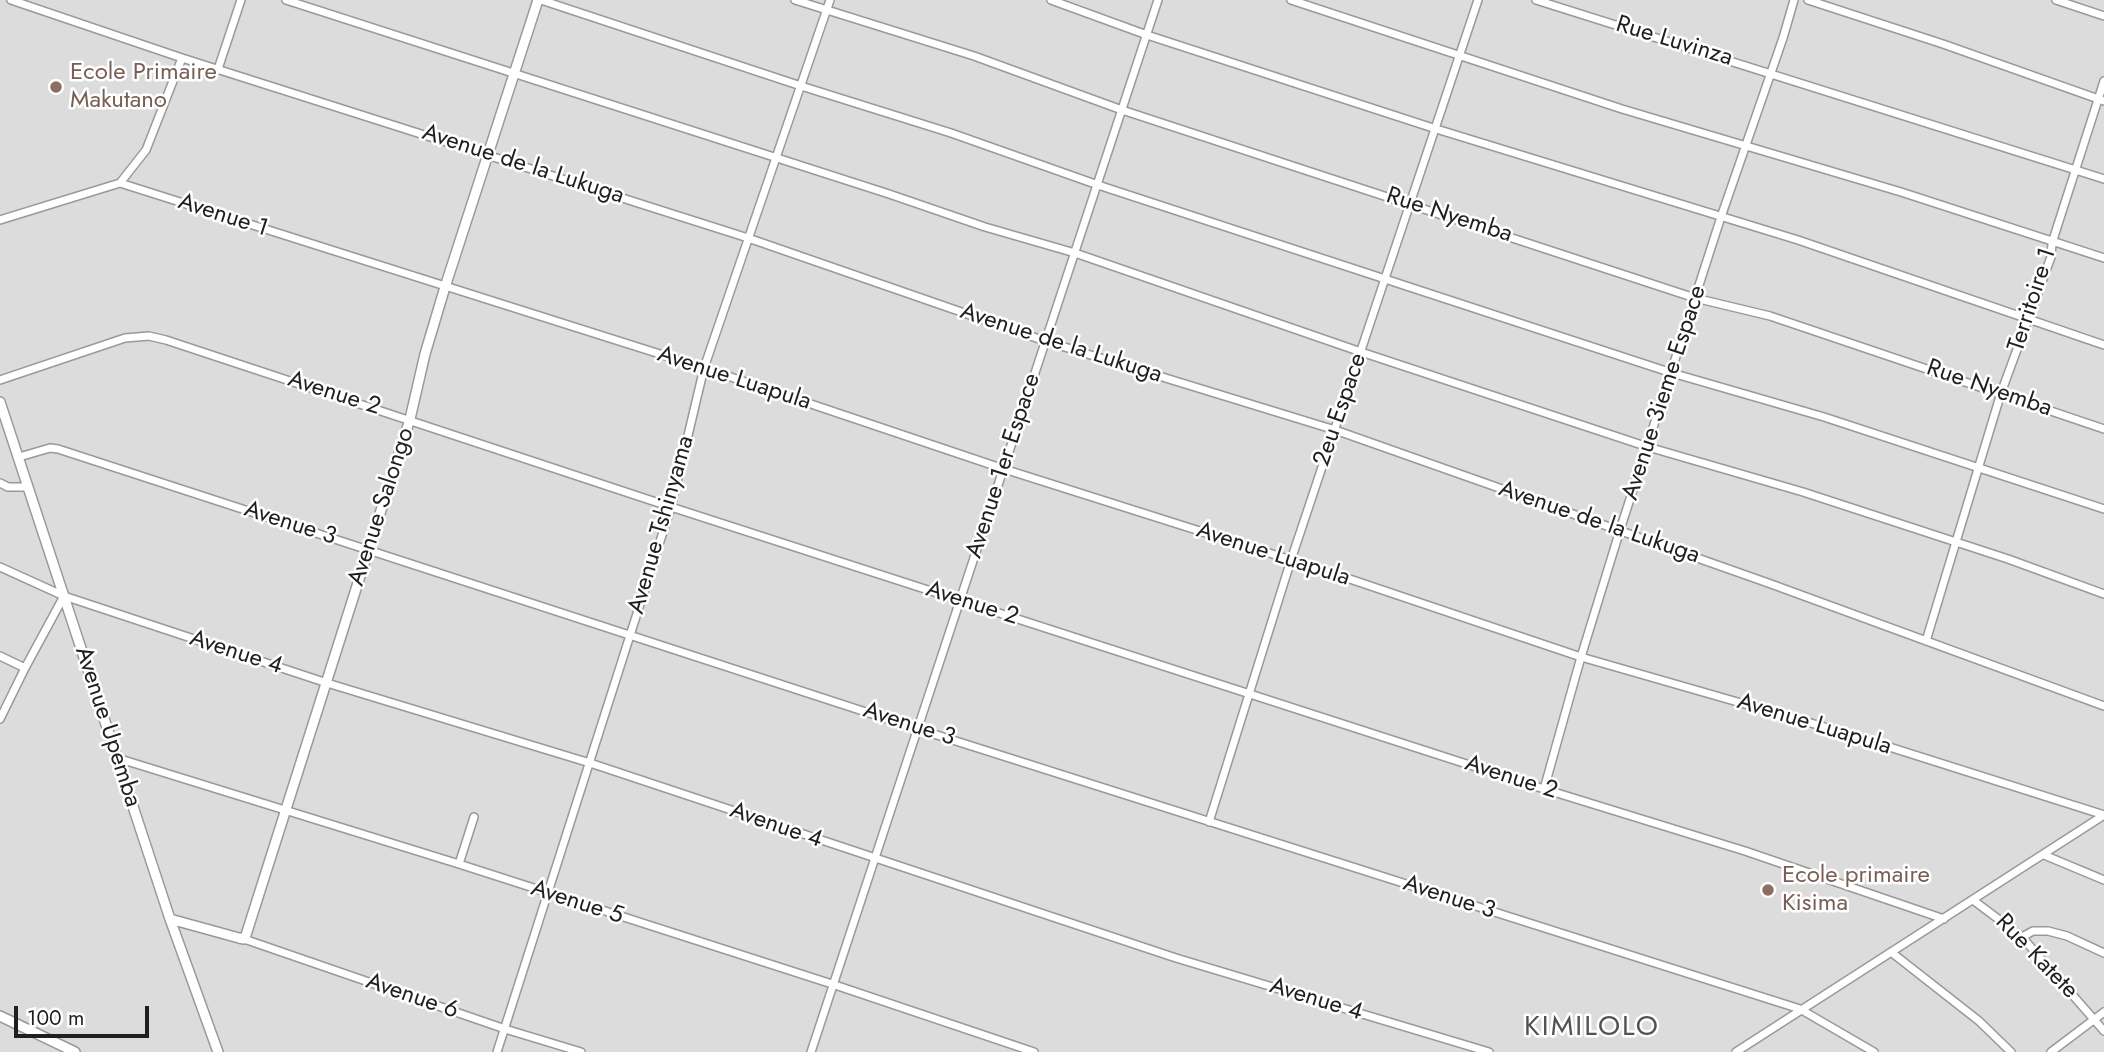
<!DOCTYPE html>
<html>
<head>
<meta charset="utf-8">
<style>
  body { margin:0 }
  #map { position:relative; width:2104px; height:1052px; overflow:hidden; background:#eee8e6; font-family:Jost,sans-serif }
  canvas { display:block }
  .scale { position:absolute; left:14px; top:1006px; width:135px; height:32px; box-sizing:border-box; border:4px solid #1f1f1f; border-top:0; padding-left:9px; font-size:21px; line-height:24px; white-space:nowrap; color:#1f1f1f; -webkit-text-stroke:5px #fff; paint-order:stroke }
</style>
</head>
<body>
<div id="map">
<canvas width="2104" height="1052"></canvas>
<div class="scale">100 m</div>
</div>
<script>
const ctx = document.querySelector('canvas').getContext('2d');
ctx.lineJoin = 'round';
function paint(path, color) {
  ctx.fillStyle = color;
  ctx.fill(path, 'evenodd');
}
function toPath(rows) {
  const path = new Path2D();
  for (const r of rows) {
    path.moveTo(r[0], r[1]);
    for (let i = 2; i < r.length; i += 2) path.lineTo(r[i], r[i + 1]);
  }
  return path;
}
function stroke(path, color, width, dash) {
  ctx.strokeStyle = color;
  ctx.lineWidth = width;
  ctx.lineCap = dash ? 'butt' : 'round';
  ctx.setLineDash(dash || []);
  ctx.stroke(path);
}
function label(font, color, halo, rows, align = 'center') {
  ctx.font = font + ' Jost,sans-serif';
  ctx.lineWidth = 5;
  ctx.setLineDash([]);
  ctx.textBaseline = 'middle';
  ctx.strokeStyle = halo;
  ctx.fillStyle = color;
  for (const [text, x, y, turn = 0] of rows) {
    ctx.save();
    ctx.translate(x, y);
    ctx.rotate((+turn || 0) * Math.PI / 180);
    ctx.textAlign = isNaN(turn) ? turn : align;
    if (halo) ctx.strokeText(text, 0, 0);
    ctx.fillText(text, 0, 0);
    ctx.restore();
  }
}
paint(toPath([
  [0,0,2104,0,2104,1052,0,1052]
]), '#dddcdc');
const minor = toPath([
  [11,0,182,58,748,238,1045,341,1335,430,1771,584,2104,706],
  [286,0,889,194,985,227,1075,253,1361,352,1648,447,1803,492,2008,559,2104,594],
  [541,0,801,86,951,133,1098,185,1672,373,1824,417,2104,509],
  [795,0,974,56,1122,110,1695,298,1770,316,2104,429],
  [1051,0,1147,35,1433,128,1798,240,2104,345],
  [1291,0,1622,109,1901,192,2104,258],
  [1536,0,2104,179],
  [1808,0,1943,44,2104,101],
  [2056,0,2104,16],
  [218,69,241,0],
  [120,183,146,150,182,58],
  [0,220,120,183,704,368,1004,469,1329,572,1581,657,1842,732,2104,815],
  [0,380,125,338,149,336,166,340,671,507,1544,789,1745,851,1944,919],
  [19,457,50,448,58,449,918,729,1800,1009,1874,1052],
  [0,483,8,487,27,487],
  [0,567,64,596,327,683,590,763,1176,958,1489,1052],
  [1926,641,2001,393,2051,257,2052,243,2104,81],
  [0,656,25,668],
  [0,719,25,668,64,596],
  [117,758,459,864,832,984,1034,1052],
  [1544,789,1581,657,1620,530,1721,217,1783,38,1794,0],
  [1209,822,1291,560,1478,0],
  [2044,855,2104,880],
  [459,864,474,817],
  [1973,900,2022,937,2104,1031],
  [2022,937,2033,931,2048,931,2067,936,2104,953],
  [244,939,505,1029,581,1052],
  [1891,952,1979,1021,2011,1052],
  [497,1052,671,507,704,368,830,0],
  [811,1052,1158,0],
  [1736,1052,2104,815],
  [2051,1052,2104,1012]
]);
const tertiary = toPath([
  [0,402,170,919,218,1052],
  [170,919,239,938,244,939,246,935,410,419,425,354,445,287,538,0],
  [0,1016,75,1052]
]);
stroke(minor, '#999', 10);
stroke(tertiary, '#999', 12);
stroke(minor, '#fff', 7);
stroke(tertiary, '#fff', 9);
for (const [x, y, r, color] of [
  [56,87,7,"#8d6e63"],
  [1768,890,7,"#8d6e63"]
]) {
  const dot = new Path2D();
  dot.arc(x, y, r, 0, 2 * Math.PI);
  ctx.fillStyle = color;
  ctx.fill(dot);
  stroke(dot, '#fff', 2.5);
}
label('24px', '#1f1f1f', '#fff', [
  ["Rue Luvinza",1674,42,17],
  ["Avenue de la Lukuga",523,165,18],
  ["Avenue 1",223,216,18],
  ["Rue Nyemba",1449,216,18],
  ["Territoire 1",2033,300,-72],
  ["Avenue de la Lukuga",1061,344,18],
  ["Avenue Luapula",734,379,18],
  ["Rue Nyemba",1989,389,19],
  ["Avenue 3ieme Espace",1665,393,-72],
  ["Avenue 2",334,394,18],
  ["2eu Espace",1341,410,-71],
  ["Avenue 1er Espace",1004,466,-72],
  ["Avenue Salongo",382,507,-72],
  ["Avenue de la Lukuga",1599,523,19],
  ["Avenue 3",290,524,18],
  ["Avenue Tshinyama",662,525,-74],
  ["Avenue Luapula",1273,555,18],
  ["Avenue 2",972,604,18],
  ["Avenue 4",236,653,18],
  ["Avenue 3",909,725,18],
  ["Avenue Luapula",1814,725,17],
  ["Avenue Upemba",107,727,72],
  ["Avenue 2",1511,778,18],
  ["Avenue 4",776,826,19],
  ["Avenue 3",1449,898,18],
  ["Avenue 5",577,903,18],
  ["Rue Katete",2036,957,46],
  ["Avenue 6",412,997,19],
  ["Avenue 4",1316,1000,17]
]);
label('24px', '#785e54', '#fff', [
  ["Ecole Primaire",70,73],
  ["Makutano",70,101],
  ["Ecole primaire",1782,876],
  ["Kisima",1782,904]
], 'left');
ctx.letterSpacing = '2px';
label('28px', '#525252', '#fff', [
  ["KIMILOLO",1592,1028]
]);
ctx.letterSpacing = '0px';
</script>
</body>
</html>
